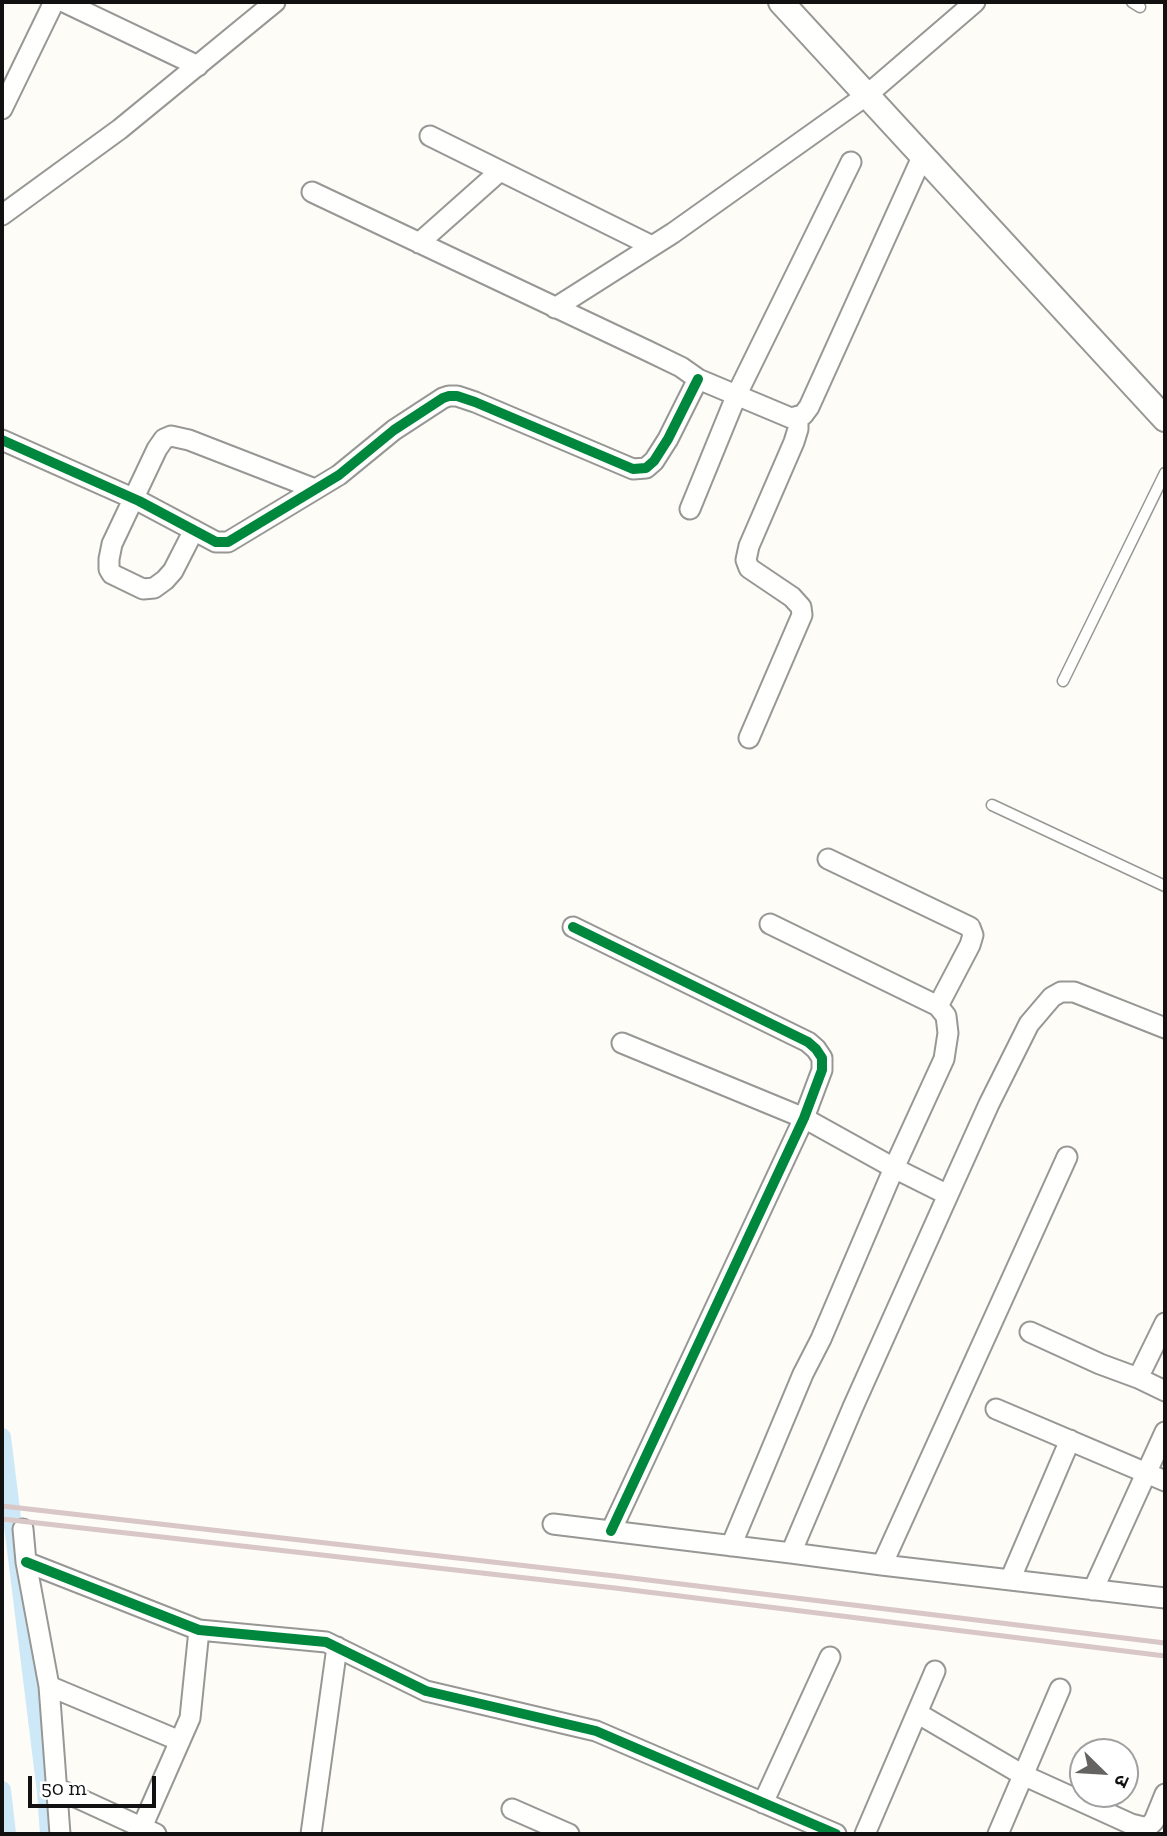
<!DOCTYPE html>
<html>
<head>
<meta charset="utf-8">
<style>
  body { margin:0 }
  #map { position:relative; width:1167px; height:1836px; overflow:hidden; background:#fdfcf7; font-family:"Zilla Slab","Noto Sans Devanagari",serif }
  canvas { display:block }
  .frame { position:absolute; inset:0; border:4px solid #111; pointer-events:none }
  .north { position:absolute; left:1069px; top:1738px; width:70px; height:70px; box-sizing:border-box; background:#fff; border:2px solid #a0a0a0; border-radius:50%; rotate:114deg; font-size:19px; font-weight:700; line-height:28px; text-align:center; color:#111 }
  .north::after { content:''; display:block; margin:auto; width:24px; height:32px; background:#646362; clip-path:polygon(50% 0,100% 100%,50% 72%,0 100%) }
  .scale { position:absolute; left:28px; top:1776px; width:128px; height:32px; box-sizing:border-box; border:4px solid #111; border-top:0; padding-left:9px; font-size:21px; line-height:24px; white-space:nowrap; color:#111; -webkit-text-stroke:5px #fff; paint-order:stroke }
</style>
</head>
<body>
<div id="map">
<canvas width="1167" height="1836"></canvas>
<div class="frame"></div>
<div class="north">उ</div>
<div class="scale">50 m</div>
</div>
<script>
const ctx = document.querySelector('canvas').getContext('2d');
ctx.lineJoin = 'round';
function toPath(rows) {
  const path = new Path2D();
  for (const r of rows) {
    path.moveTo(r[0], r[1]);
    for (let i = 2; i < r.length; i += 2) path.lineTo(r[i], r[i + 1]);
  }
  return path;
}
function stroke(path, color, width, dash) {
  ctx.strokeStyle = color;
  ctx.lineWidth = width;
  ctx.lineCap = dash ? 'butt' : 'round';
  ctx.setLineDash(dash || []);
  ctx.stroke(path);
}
stroke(toPath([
  [2,1437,46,1792,49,1834],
  [2,1790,7,1834]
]), '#cde8f7', 18);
const service = toPath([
  [1132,2,1140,7],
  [1063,681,1165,473],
  [992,805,1165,886]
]);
const minor = toPath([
  [64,2,198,66],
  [2,109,54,2],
  [430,136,652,246],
  [312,192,648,351,681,367,698,379,791,418,803,415,809,407,923,155],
  [2,215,120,129,275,2],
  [419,243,500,171],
  [555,308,673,233,867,95,975,2],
  [2,440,139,501,216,542,228,542,339,475,394,430,443,398,449,396,457,396,475,402,633,469,646,468,654,461,668,439,698,379],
  [690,509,737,394,851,162],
  [194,530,173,571,165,580,154,588,143,589,112,574,109,569,109,559,112,544,157,449,164,439,171,436,189,440,315,489],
  [749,738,802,615,801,607,792,597,749,568,746,560,749,546,794,442,798,429,798,416],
  [828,859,970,927,973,935,970,945,938,1006],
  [573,927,808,1042,816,1049,822,1058,822,1070,804,1118,611,1531],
  [622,1043,804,1118,894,1168,948,1195],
  [1030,1332,1100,1364,1138,1378,1165,1391],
  [1138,1378,1165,1323],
  [996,1409,1165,1481],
  [553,1524,791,1553,882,1565,1165,1598],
  [23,1529,26,1562,49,1686,60,1834],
  [731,1546,803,1374,821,1339,894,1168,944,1059,948,1033,946,1016,938,1006,770,924],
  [791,1553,853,1407,948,1195,989,1104,1029,1024,1052,997,1061,992,1074,992,1165,1028],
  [26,1562,199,1630,326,1642,426,1691,596,1731,836,1834],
  [882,1565,1067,1157],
  [1010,1580,1070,1440],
  [1093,1590,1165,1432],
  [49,1686,180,1741],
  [917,1713,1023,1775,1131,1824,1147,1828,1154,1821,1165,1794],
  [56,1788,156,1834],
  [763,1803,830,1657],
  [512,1809,569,1834],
  [139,1834,190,1718,199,1630],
  [311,1834,337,1647],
  [865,1834,935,1671],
  [998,1834,1060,1689]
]);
const tertiary = toPath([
  [781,2,1165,419]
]);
stroke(service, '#979795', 13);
stroke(minor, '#979795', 23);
stroke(tertiary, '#979795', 28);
stroke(service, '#fffffe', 10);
stroke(minor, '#fffffe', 19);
stroke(tertiary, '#fffffe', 24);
stroke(toPath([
  [2,1506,615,1576,1165,1643],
  [2,1519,615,1588,1165,1656]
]), '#d9c6c7', 5);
stroke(toPath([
  [2,440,139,501,216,542,228,542,339,475,394,430,443,398,449,396,457,396,475,402,633,469,646,468,654,461,668,439,698,379],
  [573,927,808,1042,816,1049,822,1058,822,1070,804,1118,611,1531],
  [26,1562,199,1630,326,1642,426,1691,596,1731,836,1834]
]), '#00873e', 10);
</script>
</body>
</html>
